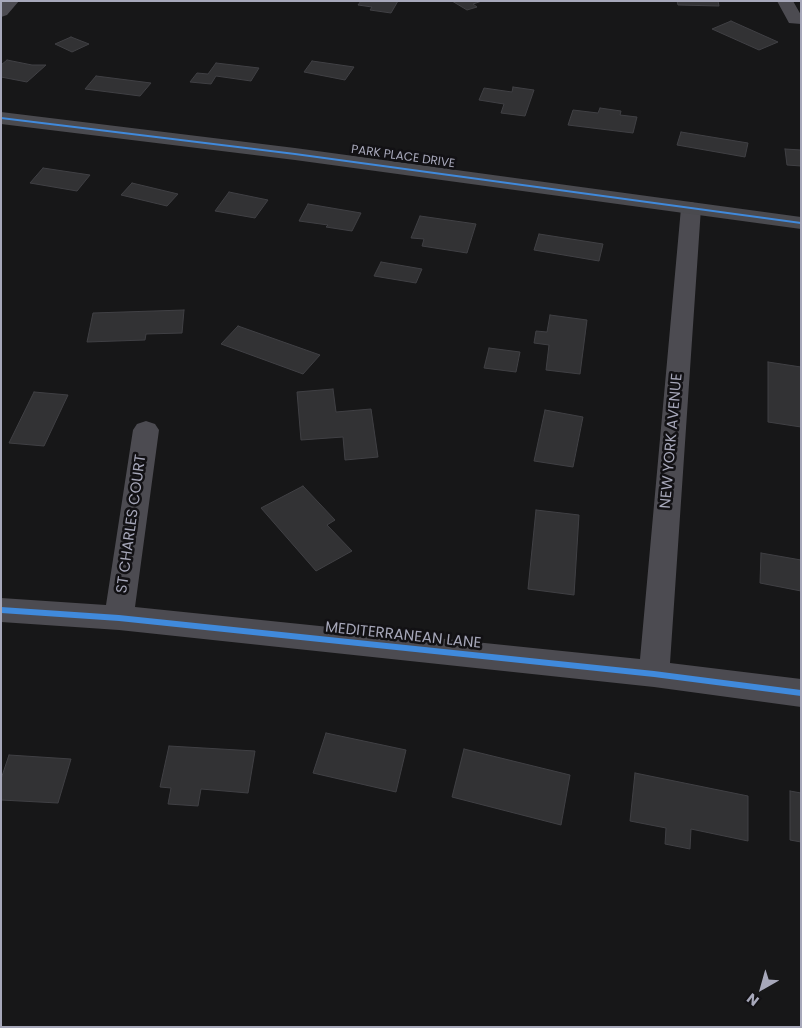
<!DOCTYPE html>
<html>
<head>
<meta charset="utf-8">
<style>
  body { margin:0 }
  #map { position:relative; width:802px; height:1028px; overflow:hidden; background:#171718; font-family:Poppins,sans-serif }
  canvas { display:block }
  .frame { position:absolute; inset:0; border:2px solid #a7a8ba; pointer-events:none }
  .north { position:absolute; left:737px; top:963px; width:50px; height:50px; -webkit-text-stroke:4px #121114; paint-order:stroke; rotate:218deg; font-size:14px; font-weight:700; line-height:20px; text-align:center; color:#a7a8ba }
  .north::after { content:''; display:block; margin:auto; width:18px; height:22px; background:#a7a8ba; clip-path:polygon(50% 0,100% 100%,50% 72%,0 100%) }
</style>
</head>
<body>
<div id="map">
<canvas width="802" height="1028"></canvas>
<div class="frame"></div>
<div class="north">N</div>
</div>
<script>
const ctx = document.querySelector('canvas').getContext('2d');
ctx.lineJoin = 'round';
function paint(path, color) {
  ctx.fillStyle = color;
  ctx.fill(path, 'evenodd');
}
function toPath(rows) {
  const path = new Path2D();
  for (const r of rows) {
    path.moveTo(r[0], r[1]);
    for (let i = 2; i < r.length; i += 2) path.lineTo(r[i], r[i + 1]);
  }
  return path;
}
function stroke(path, color, width, dash) {
  ctx.strokeStyle = color;
  ctx.lineWidth = width;
  ctx.lineCap = dash ? 'butt' : 'round';
  ctx.setLineDash(dash || []);
  ctx.stroke(path);
}
function label(font, color, halo, rows, align = 'center') {
  ctx.font = font + ' Poppins,sans-serif';
  ctx.lineWidth = 5;
  ctx.setLineDash([]);
  ctx.textBaseline = 'middle';
  ctx.strokeStyle = halo;
  ctx.fillStyle = color;
  for (const [text, x, y, turn = 0] of rows) {
    ctx.save();
    ctx.translate(x, y);
    ctx.rotate((+turn || 0) * Math.PI / 180);
    ctx.textAlign = isNaN(turn) ? turn : align;
    if (halo) ctx.strokeText(text, 0, 0);
    ctx.fillText(text, 0, 0);
    ctx.restore();
  }
}
const building = toPath([
  [361,1,398,1,391,13,370,10,372,7,358,5,361,1],
  [452,1,482,1,473,4,477,7,467,10,452,1],
  [677,1,718,1,719,6,678,5,677,1],
  [731,21,778,42,759,50,712,29,731,21],
  [71,37,89,44,72,52,55,44,71,37],
  [7,60,32,65,46,65,27,82,1,77,1,65,7,60],
  [312,61,354,67,345,80,304,72,312,61],
  [216,63,259,68,251,81,216,76,211,84,190,82,197,73,208,74,216,63],
  [96,76,151,83,140,96,85,89,96,76],
  [513,87,534,90,525,116,501,113,504,104,479,100,484,88,512,92,513,87],
  [600,108,621,111,620,115,637,117,633,133,568,125,573,110,598,113,600,108],
  [681,132,748,143,745,157,677,145,681,132],
  [785,149,801,150,801,166,787,165,785,149],
  [43,168,90,175,77,191,30,183,43,168],
  [132,183,178,194,167,206,121,195,132,183],
  [229,192,268,200,255,218,215,211,229,192],
  [308,204,361,213,352,231,326,227,328,225,299,221,308,204],
  [420,216,476,224,467,253,422,246,424,239,411,238,420,216],
  [539,234,603,244,599,261,534,250,539,234],
  [381,262,422,269,416,283,374,276,381,262],
  [184,310,182,333,146,334,145,340,87,342,93,313,184,310],
  [550,315,587,320,580,374,546,370,549,345,534,343,536,331,547,332,550,315],
  [238,326,320,355,303,374,221,344,238,326],
  [489,348,520,352,516,372,484,368,489,348],
  [768,362,801,367,801,427,768,422,768,362],
  [333,389,336,412,371,409,378,457,345,460,343,437,301,440,297,392,333,389],
  [34,392,68,395,44,446,9,443,34,392],
  [545,410,583,417,573,467,534,461,545,410],
  [303,486,335,520,327,525,352,551,316,571,261,508,303,486],
  [536,510,579,515,574,595,528,589,536,510],
  [761,553,801,560,801,591,760,583,761,553],
  [326,733,406,750,396,792,313,773,326,733],
  [169,746,255,751,248,793,201,789,198,806,168,804,171,788,160,787,169,746],
  [464,749,570,775,561,825,452,797,464,749],
  [9,755,71,759,58,803,1,800,1,779,9,755],
  [635,773,748,796,748,841,691,829,690,849,665,844,666,828,630,821,635,773],
  [790,791,801,793,801,842,790,840,790,791]
]);
paint(building, '#323234');
stroke(building, '#404044', 1);
paint(toPath([
  [19,1,7,15,1,17,2,1,19,1],
  [777,1,793,1,801,15,801,24,789,23,777,1],
  [691,202,698,204,701,208,670,663,801,679,801,707,654,687,119,630,1,622,1,598,106,605,133,430,137,424,146,421,155,424,159,430,135,607,640,659,681,208,684,204,691,202]
]), '#4c4b51');
paint(toPath([
  [1,112,295,148,801,217,801,229,295,160,1,124,1,112]
]), '#4a4a4f');
paint(toPath([
  [1,117,295,153,801,222,801,224,295,155,1,119,1,117],
  [1,607,119,615,654,671,801,690,801,696,654,677,119,621,1,613,1,607]
]), '#408adc');
label('12px', '#a7a8ba', '#121114', [
  ["PARK PLACE DRIVE",403,157,8]
]);
label('15px', '#a7a8ba', '#121114', [
  ["NEW YORK AVENUE",672,441,-85],
  ["ST CHARLES COURT",132,524,-82],
  ["MEDITERRANEAN LANE",403,636,6]
]);
</script>
</body>
</html>
